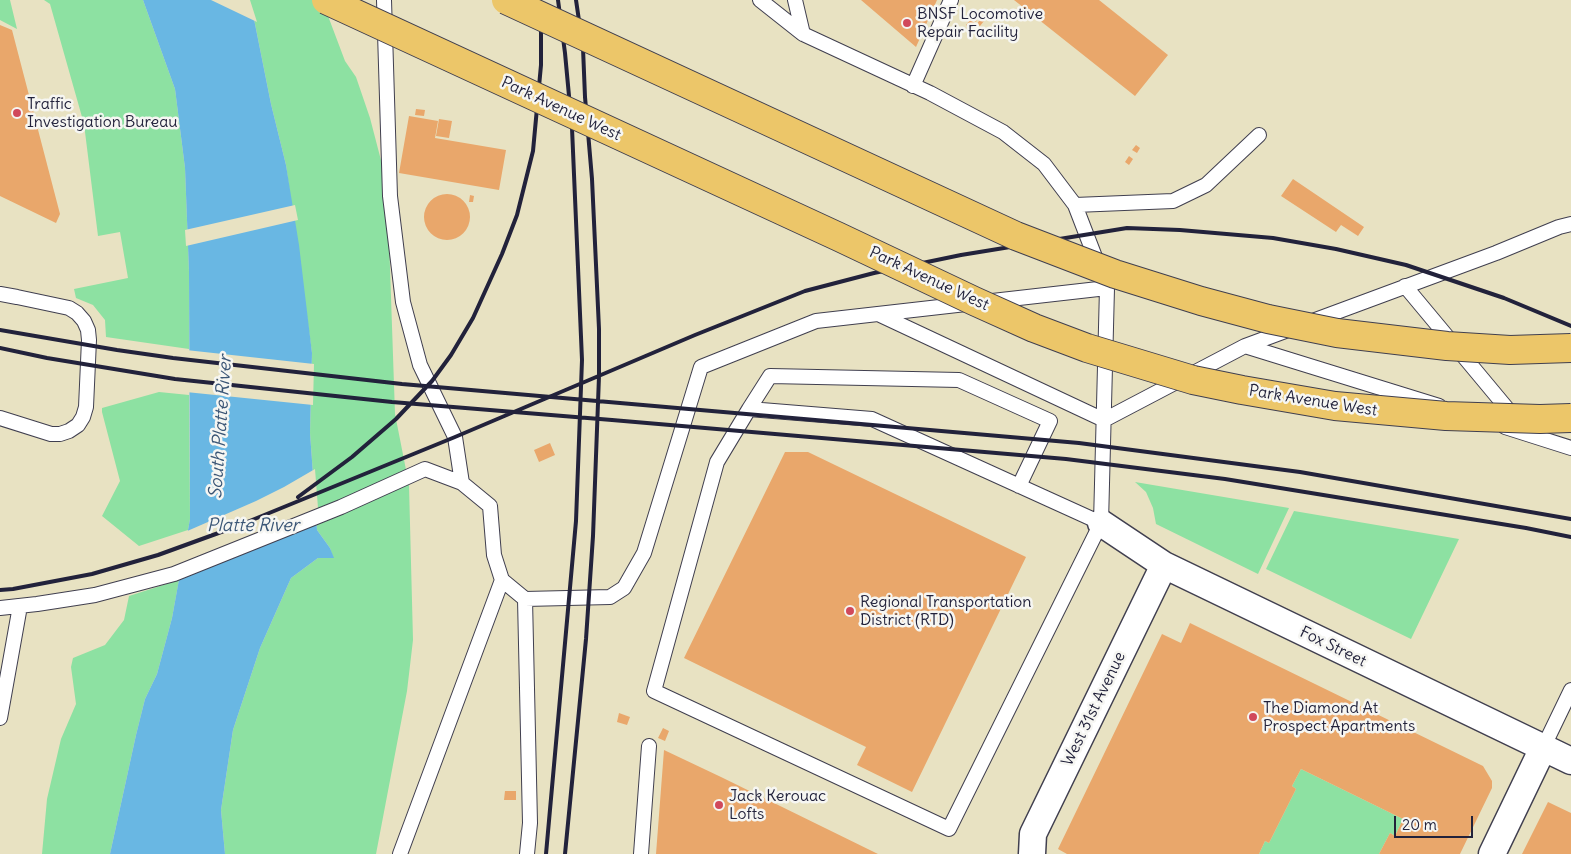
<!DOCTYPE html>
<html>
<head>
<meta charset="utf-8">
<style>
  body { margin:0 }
  #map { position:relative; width:1571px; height:854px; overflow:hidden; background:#e8e2c2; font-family:Delius,sans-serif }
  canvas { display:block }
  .scale { position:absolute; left:1394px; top:816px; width:79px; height:22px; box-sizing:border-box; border:2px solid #22223b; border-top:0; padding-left:6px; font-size:15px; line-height:18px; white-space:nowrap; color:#22223b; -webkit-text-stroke:4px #f6f6f2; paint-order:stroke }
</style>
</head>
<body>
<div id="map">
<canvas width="1571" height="854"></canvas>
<div class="scale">20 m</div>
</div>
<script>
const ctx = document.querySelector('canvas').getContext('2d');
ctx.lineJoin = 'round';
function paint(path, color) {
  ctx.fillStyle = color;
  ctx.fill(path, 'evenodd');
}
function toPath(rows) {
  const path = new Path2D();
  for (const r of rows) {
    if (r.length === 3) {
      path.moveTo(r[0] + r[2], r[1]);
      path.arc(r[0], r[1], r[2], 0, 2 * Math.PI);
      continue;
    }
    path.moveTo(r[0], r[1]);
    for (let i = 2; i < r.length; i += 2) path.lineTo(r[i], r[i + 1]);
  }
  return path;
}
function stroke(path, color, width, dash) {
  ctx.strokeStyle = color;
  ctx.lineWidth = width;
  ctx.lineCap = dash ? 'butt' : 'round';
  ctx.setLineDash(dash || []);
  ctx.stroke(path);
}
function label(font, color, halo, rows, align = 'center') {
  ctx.font = font + ' Delius,sans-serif';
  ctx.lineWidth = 5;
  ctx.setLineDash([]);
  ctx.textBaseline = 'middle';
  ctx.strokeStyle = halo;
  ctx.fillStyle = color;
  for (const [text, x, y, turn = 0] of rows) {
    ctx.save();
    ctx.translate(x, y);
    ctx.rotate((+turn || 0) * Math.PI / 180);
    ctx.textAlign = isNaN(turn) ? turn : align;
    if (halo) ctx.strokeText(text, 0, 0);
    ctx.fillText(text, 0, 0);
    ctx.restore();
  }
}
paint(toPath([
  [0,0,10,0,17,29,0,20],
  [44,0,143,0,175,89,185,168,189,272,189,349,106,337,105,320,93,305,76,298,74,289,128,278,120,232,98,236,84,124,50,4],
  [248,0,322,0,345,61,356,77,370,118,383,168,388,209,395,414,409,485,413,640,407,691,376,854,225,854,221,810,233,730,260,648,291,578,318,558,333,558,330,548,317,530,310,433,312,353,286,165,271,104,254,19],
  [159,392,189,395,190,519,188,530,139,546,102,516,120,481,102,412,102,408],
  [1135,482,1289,508,1258,574,1156,524,1153,508,1146,492],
  [1294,511,1459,539,1411,639,1266,569],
  [179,580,172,618,157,674,145,699,136,735,110,854,42,854,47,799,61,739,76,704,71,667,73,658,105,645,124,620,129,596],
  [1301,769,1403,819,1395,836,1390,833,1379,854,1259,854,1265,841,1269,843,1296,789,1292,786]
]), '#8de1a2');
paint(toPath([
  [143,0,248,0,254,19,271,104,286,165,299,245,312,353,310,433,317,530,330,548,334,558,318,558,291,578,260,648,233,730,221,810,225,854,110,854,136,735,145,699,157,674,172,618,190,519,189,272,185,168,175,89]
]), '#69b7e3');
paint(toPath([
  [211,0,250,0,257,22],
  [295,205,298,220,186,246,185,230],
  [186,350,314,364,313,405,186,392],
  [315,469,319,521,177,577,185,532,256,501,284,487]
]), '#e8e2c2');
paint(toPath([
  [861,0,937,0,916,47],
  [1014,0,1099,0,1168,55,1135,96],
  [976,14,979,16,976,22,972,19],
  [981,18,984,21,980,26,977,24],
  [970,20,975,23,970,29,966,25],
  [0,25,12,30,60,214,56,223,0,196],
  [416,109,425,110,424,116,415,115],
  [409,116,438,121,435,138,506,150,499,190,399,173],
  [439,119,452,121,449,138,436,136],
  [1136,145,1140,148,1137,153,1132,150],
  [1129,156,1133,159,1129,165,1125,162],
  [1293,179,1364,227,1358,236,1341,225,1336,232,1281,196],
  [447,217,23],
  [470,195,474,196,473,202,469,202],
  [550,443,555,455,539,462,534,450],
  [785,452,808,452,1026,557,912,792,857,765,866,747,684,658],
  [1190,623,1483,766,1492,781,1492,788,1460,854,1379,854,1390,833,1395,836,1403,819,1301,769,1292,786,1296,789,1269,843,1265,841,1259,854,1067,854,1058,849,1162,634,1181,643],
  [619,713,630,717,627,725,617,722],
  [663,728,669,731,665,741,658,738],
  [664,750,721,777,878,854,656,854],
  [505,791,516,791,516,800,504,800],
  [1548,802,1571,813,1571,854,1522,854]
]), '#e9a76b');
const lane = toPath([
  [384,0,390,196,403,302,420,365,455,437,462,483],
  [760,0,803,34],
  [795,0,803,34,930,93,1003,132,1044,164,1075,205,1107,288,1101,523,949,829,654,691,717,462,749,409,872,419,1101,523],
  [913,86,951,0],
  [1075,205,1173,201,1206,185,1259,135],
  [1405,286,1515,418],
  [0,294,17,297,69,308,77,313,84,321,88,330,89,340,86,407,83,417,78,425,69,431,60,434,51,434,0,418],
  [878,314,1104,420,1245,346,1496,253,1559,227,1571,224],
  [1245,346,1439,406],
  [749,409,770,376,959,380,1050,421,1019,486],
  [1505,427,1571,448],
  [525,599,530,823,527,854],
  [0,608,37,604,95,595,174,574,341,507,425,469,462,483,490,506,494,555,502,580,525,599,610,597,624,588,644,553,701,367,816,321,1107,288],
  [0,718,20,606],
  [1543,748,1571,690],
  [400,854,502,580],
  [641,854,649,746]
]);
const street = toPath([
  [1101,523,1164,565,1571,761],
  [1032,854,1033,834,1164,565],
  [1492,854,1543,748]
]);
stroke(lane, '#403f4f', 16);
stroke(street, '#403f4f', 29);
stroke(lane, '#fff', 14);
stroke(street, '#fff', 26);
stroke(toPath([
  [0,330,117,350,173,358,402,384,1079,443,1300,472,1571,519],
  [0,348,47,358,175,379,392,402,612,420,1066,459,1225,479,1526,528,1571,537],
  [298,497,352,457,396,419,432,381,451,355,473,318,502,254,517,215,533,151,541,65,541,32,537,0],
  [0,590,13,589,92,574,158,555,235,527,455,437,695,335,805,291,874,273,961,255,1127,228,1180,230,1273,238,1336,249,1406,265,1504,298,1571,326],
  [546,854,576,521,582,360,572,128,565,53,558,0],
  [565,854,586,639,593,536,599,376,599,329,592,179,585,97,583,48,576,0]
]), '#22223b', 4);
const primaryBridge = toPath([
  [326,0,839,237,974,301,1034,328,1087,348,1193,380,1242,390,1335,406,1446,416,1540,419,1571,418],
  [506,0,1016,236,1115,274,1201,301,1268,319,1337,333,1447,346,1510,350,1571,348]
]);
stroke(primaryBridge, '#403f4f', 30, []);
stroke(primaryBridge, '#ecc669', 28);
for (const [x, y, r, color] of [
  [907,23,5,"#d1495b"],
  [17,113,5,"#d1495b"],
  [850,611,5,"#d1495b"],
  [1253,717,5,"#d1495b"],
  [719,805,5,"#d1495b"]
]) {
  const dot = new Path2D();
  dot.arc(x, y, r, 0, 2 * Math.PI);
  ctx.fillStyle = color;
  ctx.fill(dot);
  stroke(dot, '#f6f6f2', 2);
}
label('16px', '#22223b', '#f6f6f2', [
  ["BNSF Locomotive",917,14],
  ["Repair Facility",917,32],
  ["Traffic",27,104],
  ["Investigation Bureau",27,122],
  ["Regional Transportation",860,602],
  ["District (RTD)",860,620],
  ["The Diamond At",1263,708],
  ["Prospect Apartments",1263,726],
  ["Jack Kerouac",729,796],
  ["Lofts",729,814]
], 'left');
label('16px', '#22223b', '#f6f6f2', [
  ["Park Avenue West",561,109,25],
  ["Park Avenue West",929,279,25],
  ["Park Avenue West",1313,401,9],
  ["Fox Street",1333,647,26],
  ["West 31st Avenue",1094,709,-64]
]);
label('italic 18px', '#3b5676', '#f6f6f2', [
  ["South Platte River",221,427,-86],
  ["Platte River",253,526]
]);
</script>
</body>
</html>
